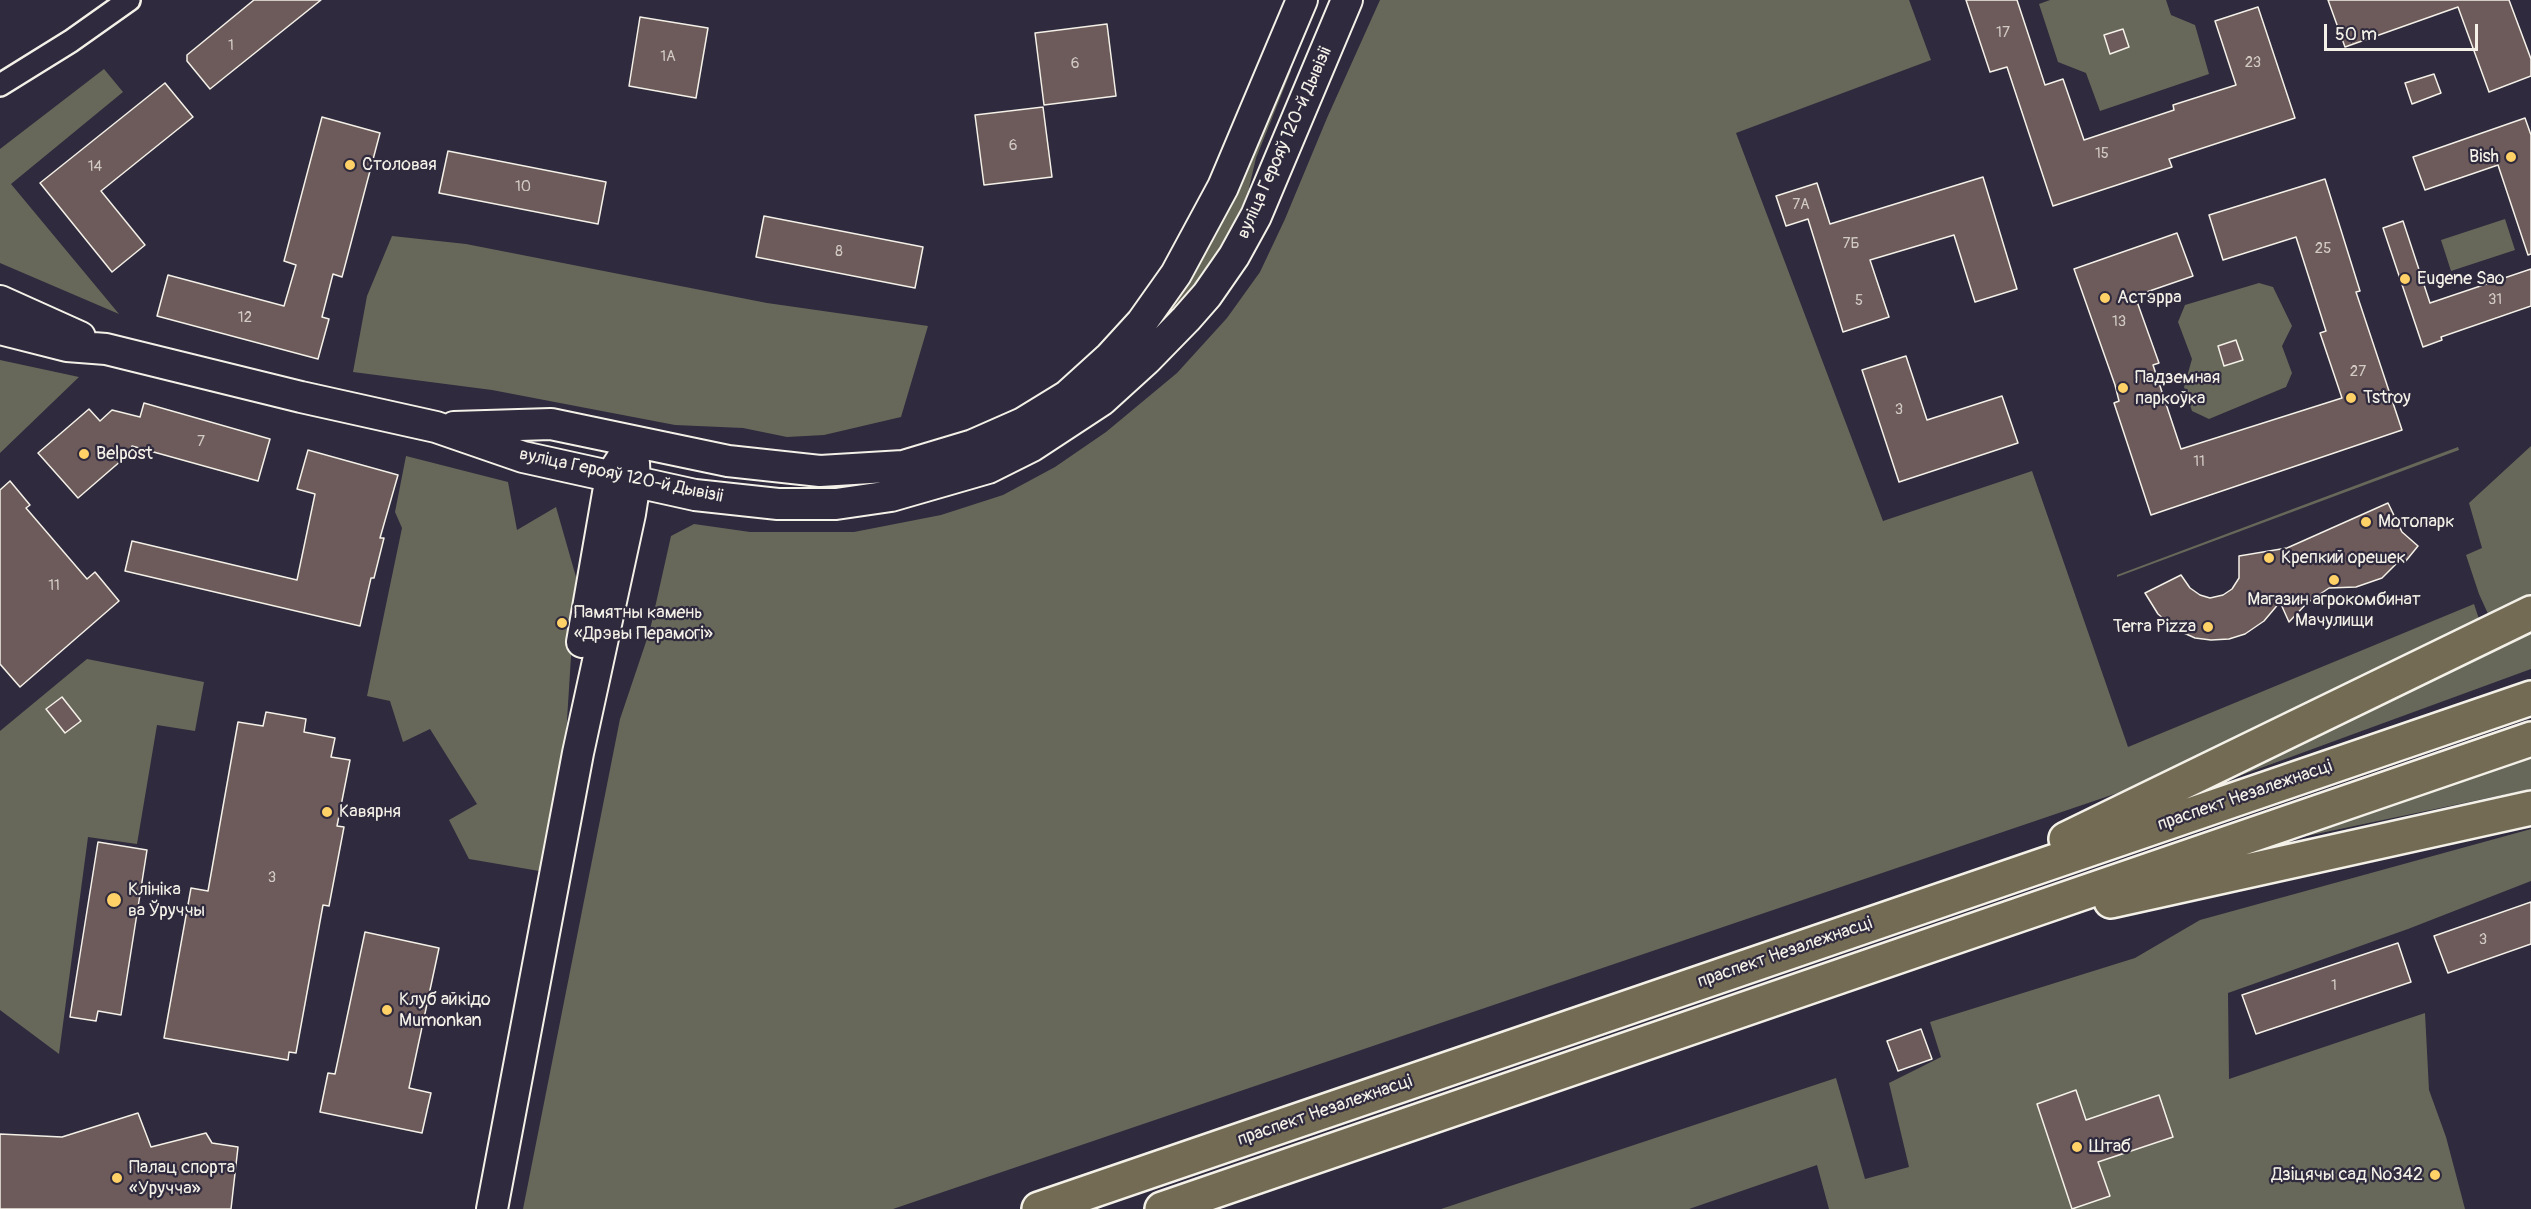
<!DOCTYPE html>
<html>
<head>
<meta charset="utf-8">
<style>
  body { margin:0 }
  #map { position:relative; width:2531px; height:1209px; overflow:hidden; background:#2f2a3d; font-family:Pangolin,sans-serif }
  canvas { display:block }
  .scale { position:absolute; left:2324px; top:24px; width:154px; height:27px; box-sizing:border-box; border:3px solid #f4f1e8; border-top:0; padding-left:8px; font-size:18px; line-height:21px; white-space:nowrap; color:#f4f1e8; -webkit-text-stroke:4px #2f2a3d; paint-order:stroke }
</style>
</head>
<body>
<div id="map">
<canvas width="2531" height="1209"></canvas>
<div class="scale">50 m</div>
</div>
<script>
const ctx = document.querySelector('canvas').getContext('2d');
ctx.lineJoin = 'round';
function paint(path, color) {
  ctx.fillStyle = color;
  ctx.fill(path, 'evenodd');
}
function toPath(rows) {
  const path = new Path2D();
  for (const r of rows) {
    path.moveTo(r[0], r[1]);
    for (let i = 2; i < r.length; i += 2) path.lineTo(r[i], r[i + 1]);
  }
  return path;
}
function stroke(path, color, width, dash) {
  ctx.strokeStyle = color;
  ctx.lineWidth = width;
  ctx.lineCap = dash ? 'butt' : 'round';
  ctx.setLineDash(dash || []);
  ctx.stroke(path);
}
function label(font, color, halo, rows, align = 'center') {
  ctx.font = font + ' Pangolin,sans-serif';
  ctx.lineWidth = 4.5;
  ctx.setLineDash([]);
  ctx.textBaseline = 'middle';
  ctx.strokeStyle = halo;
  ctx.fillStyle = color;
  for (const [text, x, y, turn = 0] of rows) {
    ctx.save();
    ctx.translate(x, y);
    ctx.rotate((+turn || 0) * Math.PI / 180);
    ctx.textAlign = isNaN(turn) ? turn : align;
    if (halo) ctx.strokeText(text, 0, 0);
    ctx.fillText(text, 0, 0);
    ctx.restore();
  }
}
paint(toPath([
  [1380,0,1909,0,1931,60,1736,133,1883,521,2032,471,2128,747,2474,604,2479,619,2147,783,893,1209,523,1209,620,719,650,630,671,536,694,524,750,532,854,532,941,515,1003,495,1055,467,1106,432,1177,373,1227,318,1260,272,1285,219,1327,118],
  [2050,0,2166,0,2171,15,2195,25,2209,74,2100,111,2086,73,2058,62,2039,4],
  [1288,65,1291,71,1256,158,1248,192,1237,218,1220,250,1194,290,1169,320,1158,322],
  [104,69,123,92,11,184,119,314,0,263,0,149],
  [2505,219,2515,250,2451,271,2441,240],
  [392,236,466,244,767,303,928,326,901,417,824,435,787,437,743,428,675,425,492,390,353,372,367,296],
  [2259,283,2273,287,2292,326,2282,346,2292,373,2286,387,2209,419,2192,411,2184,387,2192,359,2178,322,2185,305],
  [0,360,79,377,0,453],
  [2531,446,2531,602,2489,616,2479,594,2466,555,2482,548,2469,503],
  [2458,447,2459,450,2117,577,2117,575],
  [406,456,508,482,517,530,556,507,576,577,564,768,545,872,469,859,449,820,477,804,430,729,403,742,390,701,367,696,402,528,395,512],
  [2531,627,2531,669,2187,795],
  [87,659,204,682,195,731,157,725,137,844,88,837,59,1054,0,1010,0,731],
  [2531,758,2531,789,2254,847],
  [2531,829,2531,881,2408,929,2228,993,2229,1079,2425,1013,2429,1090,2446,1137,2465,1209,1829,1209,1817,1165,1689,1209,1441,1209,1836,1078,1865,1179,1909,1167,1889,1083,1941,1057,1930,1022,2135,958,2200,920]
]), '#67685a');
const building = toPath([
  [254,0,321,0,210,89,187,61,187,55,254,0],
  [1966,0,2017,0,2045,85,2063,79,2084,140,2174,110,2173,105,2236,85,2215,21,2258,7,2295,118,2169,159,2172,167,2053,206,2007,67,1990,72,1966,0],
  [2328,0,2509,0,2531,59,2531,76,2489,92,2458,7,2345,47,2328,0],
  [640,17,708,28,696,98,629,86,640,17],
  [1107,24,1116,96,1044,105,1035,33,1107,24],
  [2123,29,2129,47,2110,54,2104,35,2123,29],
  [2434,74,2441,93,2412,104,2405,83,2434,74],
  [165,83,193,117,101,191,145,245,112,272,40,183,165,83],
  [1043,107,1052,177,984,185,975,115,1043,107],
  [322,117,380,133,342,277,333,274,322,317,329,319,318,359,157,316,168,275,284,306,296,265,284,261,322,117],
  [2525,118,2531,135,2531,254,2528,255,2498,165,2425,190,2413,157,2525,118],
  [448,151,606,182,598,224,439,193,448,151],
  [1983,177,2017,289,1975,302,1954,235,1870,260,1889,317,1843,332,1808,219,1786,226,1776,196,1817,183,1830,224,1983,177],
  [2325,179,2360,291,2356,292,2402,430,2151,515,2114,403,2119,401,2115,385,2074,269,2177,233,2193,276,2135,296,2159,363,2153,365,2181,449,2342,398,2320,333,2326,331,2296,237,2223,260,2209,215,2325,179],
  [764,216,923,247,915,288,756,257,764,216],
  [2403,221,2430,303,2531,269,2531,306,2441,337,2442,340,2423,347,2383,228,2403,221],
  [2236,340,2243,360,2224,366,2218,346,2236,340],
  [1906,356,1927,420,2002,396,2018,443,1899,482,1862,370,1906,356],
  [144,403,270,439,258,481,132,446,130,453,78,498,38,453,89,409,100,421,112,410,140,417,144,403],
  [308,450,398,475,380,538,384,538,374,578,371,578,360,626,125,571,132,541,297,580,315,494,297,489,308,450],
  [10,481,30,505,26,508,87,579,95,572,119,601,20,687,0,664,0,490,10,481],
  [2388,503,2402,532,2418,546,2405,562,2401,559,2382,578,2356,587,2329,588,2307,603,2289,622,2280,602,2264,621,2245,634,2229,639,2211,640,2195,638,2175,629,2158,614,2145,593,2181,575,2190,588,2200,595,2210,598,2223,595,2232,589,2239,578,2239,556,2287,548,2388,503],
  [62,697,81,721,65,733,46,709,62,697],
  [266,712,306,719,304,732,335,738,331,757,350,760,337,826,344,827,329,906,323,905,296,1053,289,1052,288,1060,164,1038,191,888,208,891,238,722,263,726,266,712],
  [98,842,147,850,121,1015,98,1011,96,1021,70,1017,98,842],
  [2531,902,2531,944,2448,973,2434,936,2531,902],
  [365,932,439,948,409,1088,431,1093,422,1133,320,1112,328,1073,335,1074,365,932],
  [2398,943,2411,982,2256,1034,2242,995,2398,943],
  [1921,1029,1932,1059,1898,1071,1887,1041,1921,1029],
  [2076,1090,2086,1120,2159,1095,2173,1137,2098,1162,2110,1196,2072,1209,2037,1104,2076,1090],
  [138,1113,151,1147,206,1133,212,1143,238,1147,231,1209,0,1209,0,1134,62,1137,138,1113]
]);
paint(building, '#6d5a5a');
stroke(building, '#f4f1e8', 1.5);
const street = toPath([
  [0,85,71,41,129,0]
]);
const secondary = toPath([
  [0,301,80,337],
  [0,329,67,346,106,349,301,397,436,427,523,457,695,495,778,504,836,504,891,496,988,468,1032,446,1102,400,1146,360,1186,319,1207,295,1234,256,1256,216,1347,0],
  [454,427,551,424,728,461,820,471,903,466,973,445,1023,423,1067,396,1110,357,1142,322,1176,274,1223,187,1302,0],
  [582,642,611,476,622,459],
  [492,1209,578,753,630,514,635,482,634,463]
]);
const highway = toPath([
  [2066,839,2531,613],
  [2111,901,2531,808],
  [1039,1209,2531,698],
  [1162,1209,2531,739]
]);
stroke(street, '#f4f1e8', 26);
stroke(secondary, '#f4f1e8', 34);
stroke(highway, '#f4f1e8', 38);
stroke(street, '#2f2a3d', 21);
stroke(secondary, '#2f2a3d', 30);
stroke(highway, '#746b55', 33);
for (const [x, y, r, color] of [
  [2511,157,6,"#ffd166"],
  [350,165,6,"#ffd166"],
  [2405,279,6,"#ffd166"],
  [2105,298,6,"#ffd166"],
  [2123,388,6,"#ffd166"],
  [2351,398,6,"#ffd166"],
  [84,454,6,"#ffd166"],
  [2366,522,6,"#ffd166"],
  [2269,558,6,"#ffd166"],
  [2334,580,6,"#ffd166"],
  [562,623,6,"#ffd166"],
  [2208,627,6,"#ffd166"],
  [327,812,6,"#ffd166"],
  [114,900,8,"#ffd166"],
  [387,1010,6,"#ffd166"],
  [2077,1147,6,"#ffd166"],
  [2435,1175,6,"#ffd166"],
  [117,1178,6,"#ffd166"]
]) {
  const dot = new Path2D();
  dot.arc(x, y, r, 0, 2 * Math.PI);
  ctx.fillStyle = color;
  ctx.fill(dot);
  stroke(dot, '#2f2a3d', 2);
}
label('15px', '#d2cbc4', null, [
  ["17",2003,33],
  ["1",231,46],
  ["1А",668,57],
  ["23",2253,63],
  ["6",1075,64],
  ["6",1013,146],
  ["15",2102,154],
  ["14",95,167],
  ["10",523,187],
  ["7А",1801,205],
  ["7Б",1851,244],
  ["25",2323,249],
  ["8",839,252],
  ["31",2495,300],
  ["5",1859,301],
  ["12",245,318],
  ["13",2119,322],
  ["27",2358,372],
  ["3",1899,410],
  ["7",201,442],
  ["11",2199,462],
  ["11",54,586],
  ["3",272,878],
  ["3",2483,940],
  ["1",2334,986]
]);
label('18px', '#f4f1e8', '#2f2a3d', [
  ["вуліца Герояў 120-й Дывізіі",1285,143,-66],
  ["вуліца Герояў 120-й Дывізіі",621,476,12],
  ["праспект Незалежнасці",2245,796,-19],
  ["праспект Незалежнасці",1785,953,-19],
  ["праспект Незалежнасці",1325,1111,-19]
]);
label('18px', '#f4f1e8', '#2f2a3d', [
  ["Bish",2499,157,"right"],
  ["Столовая",362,165],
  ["Eugene Sao",2417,279],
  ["Астэрра",2117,298],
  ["Падземная",2135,378],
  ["паркоўка",2135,399],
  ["Tstroy",2363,398],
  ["Belpost",96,454],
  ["Мотопарк",2378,522],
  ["Крепкий орешек",2281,558],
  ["Магазин агрокомбинат",2334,600,"center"],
  ["Мачулищи",2334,621,"center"],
  ["Памятны камень",574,613],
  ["«Дрэвы Перамогі»",574,634],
  ["Terra Pizza",2196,627,"right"],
  ["Кавярня",339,812],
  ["Клініка",128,890],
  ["ва Ўруччы",128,911],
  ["Клуб айкідо",399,1000],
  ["Mumonkan",399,1021],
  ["Штаб",2089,1147],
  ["Палац спорта",129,1168],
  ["«Уручча»",129,1189],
  ["Дзіцячы сад №342",2423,1175,"right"]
], 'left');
</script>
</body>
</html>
